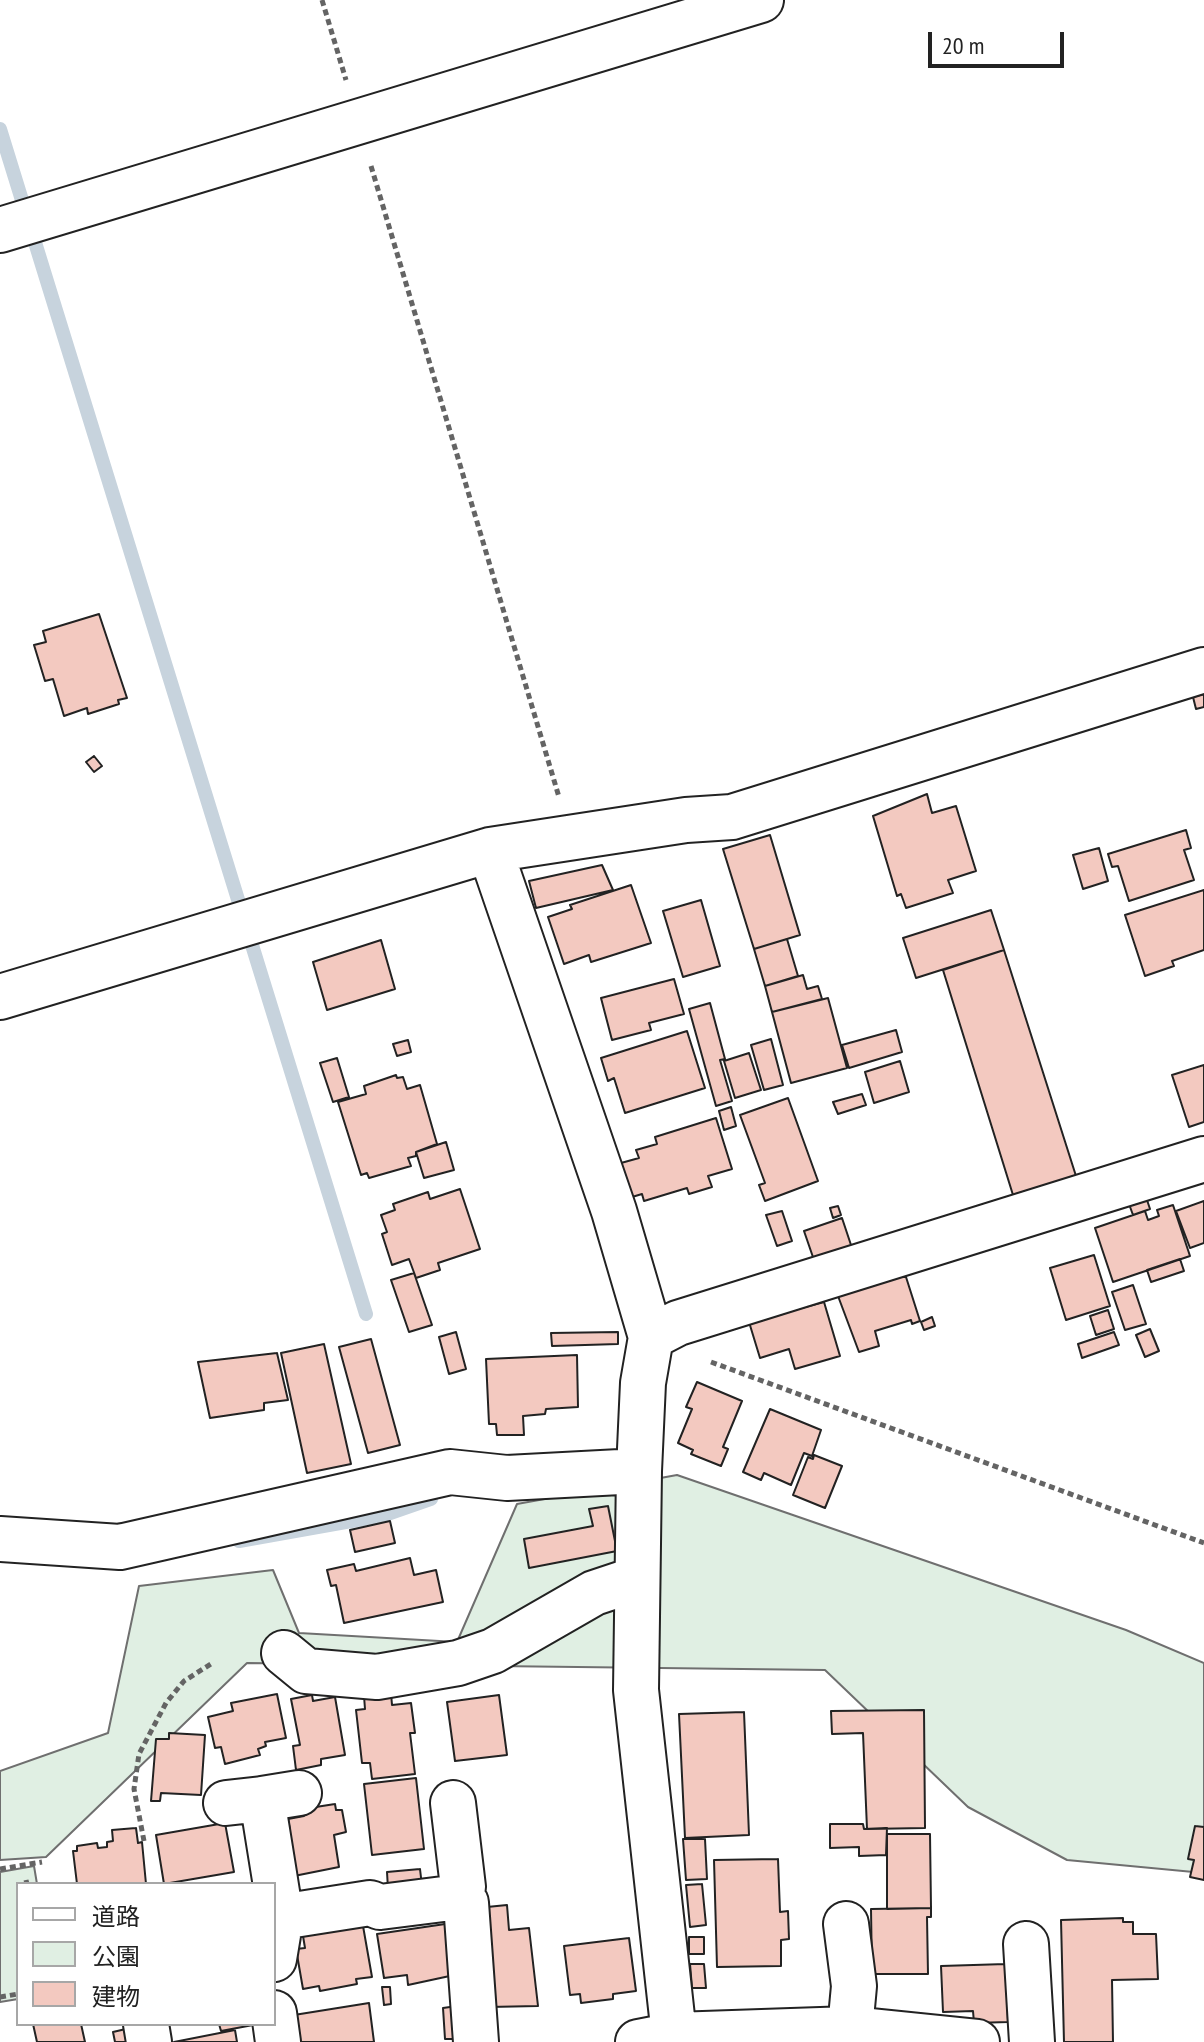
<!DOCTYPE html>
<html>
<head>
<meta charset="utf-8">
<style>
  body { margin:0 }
  #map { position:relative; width:1204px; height:2042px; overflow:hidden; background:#fff; font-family:"PT Sans Narrow","Noto Sans JP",sans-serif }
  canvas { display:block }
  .legend { position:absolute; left:16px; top:1882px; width:260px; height:144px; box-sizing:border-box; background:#fff; border:2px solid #a7a7a7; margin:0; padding:10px 14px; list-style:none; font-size:24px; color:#222 }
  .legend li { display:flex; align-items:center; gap:16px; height:40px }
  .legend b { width:40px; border:2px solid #a7a7a7 }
  .scale { position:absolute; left:928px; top:32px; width:136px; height:36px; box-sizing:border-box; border:4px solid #222; border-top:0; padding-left:10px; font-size:24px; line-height:28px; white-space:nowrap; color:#222; -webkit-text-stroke:6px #fff; paint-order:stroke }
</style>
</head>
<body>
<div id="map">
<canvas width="1204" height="2042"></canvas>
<ul class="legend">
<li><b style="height:10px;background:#fff"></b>道路</li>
<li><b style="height:22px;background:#e0efe3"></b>公園</li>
<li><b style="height:22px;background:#f3c9c0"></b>建物</li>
</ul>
<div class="scale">20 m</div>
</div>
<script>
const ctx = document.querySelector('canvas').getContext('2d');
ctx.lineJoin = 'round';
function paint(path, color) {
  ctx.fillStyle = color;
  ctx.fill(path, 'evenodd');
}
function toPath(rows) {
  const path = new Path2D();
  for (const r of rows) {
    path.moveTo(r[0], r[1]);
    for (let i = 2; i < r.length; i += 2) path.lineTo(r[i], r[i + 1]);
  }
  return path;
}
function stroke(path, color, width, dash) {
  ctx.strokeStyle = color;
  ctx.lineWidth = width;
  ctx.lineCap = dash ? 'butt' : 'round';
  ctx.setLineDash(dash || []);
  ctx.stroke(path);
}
const green = toPath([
  [677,1475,1126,1630,1204,1663,1204,1873,1067,1860,968,1807,825,1670,247,1663,46,1857,0,1860,0,1771,108,1733,139,1586,273,1570,299,1633,457,1642,517,1504,677,1475],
  [34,1866,37,1884,18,1884,18,1999,0,2002,0,1872,34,1866]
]);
paint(green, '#e0efe3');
stroke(green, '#6f6f6f', 2);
stroke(toPath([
  [0,129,366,1314],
  [239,1541,385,1515,431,1499]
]), '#c7d3dd', 14);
const building = toPath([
  [99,614,127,698,118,700,119,704,88,714,87,708,64,716,53,679,45,681,34,645,46,642,43,631,99,614],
  [1204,694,1204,707,1196,709,1193,697,1204,694],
  [94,756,102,766,94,772,86,762,94,756],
  [927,794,932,813,956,806,976,871,948,880,953,893,906,908,901,894,897,896,873,816,927,794],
  [1186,830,1191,848,1184,850,1194,880,1129,901,1118,866,1112,867,1108,854,1186,830],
  [770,835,800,935,754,949,723,849,770,835],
  [1099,848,1108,881,1083,889,1073,855,1099,848],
  [602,865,613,890,536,908,529,881,602,865],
  [631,885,651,943,591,962,589,955,564,964,548,917,572,909,570,905,631,885],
  [1204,890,1204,950,1172,961,1174,966,1145,976,1125,915,1204,890],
  [701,900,720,966,683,977,663,911,701,900],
  [991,910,1004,950,916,978,903,938,991,910],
  [787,939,798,976,765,986,754,949,787,939],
  [381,940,395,989,327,1010,313,962,381,940],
  [1004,950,1076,1176,1013,1195,943,970,1004,950],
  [803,975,807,989,818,986,822,999,772,1012,765,986,803,975],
  [674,979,684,1014,649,1023,651,1030,612,1040,601,998,674,979],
  [828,998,847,1068,791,1083,772,1012,828,998],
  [710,1003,725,1059,720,1060,732,1101,716,1106,689,1009,710,1003],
  [896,1030,902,1052,849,1068,842,1045,896,1030],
  [687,1031,705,1088,625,1113,614,1078,608,1081,601,1058,687,1031],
  [771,1039,783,1085,764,1090,751,1045,771,1039],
  [408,1040,411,1052,397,1056,393,1044,408,1040],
  [749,1053,761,1090,735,1098,724,1061,749,1053],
  [337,1058,349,1097,333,1102,320,1063,337,1058],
  [900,1061,909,1092,874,1103,865,1072,900,1061],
  [1204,1065,1204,1122,1189,1127,1172,1075,1204,1065],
  [396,1075,397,1078,403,1077,407,1089,420,1085,437,1144,416,1152,416,1156,408,1158,411,1166,369,1178,367,1173,361,1175,338,1102,366,1094,364,1086,396,1075],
  [862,1094,866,1105,838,1114,833,1102,862,1094],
  [788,1098,818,1181,765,1201,759,1185,765,1183,740,1115,788,1098],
  [731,1107,736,1126,724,1130,719,1111,731,1107],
  [716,1118,732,1169,708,1176,712,1187,689,1194,687,1188,644,1201,642,1194,632,1197,621,1163,639,1158,636,1150,657,1144,655,1137,716,1118],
  [446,1142,454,1170,424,1178,416,1152,446,1142],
  [460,1189,480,1249,438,1263,440,1270,416,1278,409,1259,392,1265,382,1234,387,1232,381,1215,395,1210,393,1204,428,1192,430,1199,460,1189],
  [1146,1197,1150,1209,1133,1215,1129,1204,1146,1197],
  [1204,1201,1204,1243,1190,1248,1176,1211,1204,1201],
  [1173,1205,1190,1256,1113,1282,1095,1228,1145,1211,1148,1220,1159,1216,1157,1210,1173,1205],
  [838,1206,841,1215,833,1218,830,1208,838,1206],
  [782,1211,792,1241,777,1246,766,1215,782,1211],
  [842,1218,853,1251,815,1263,804,1231,842,1218],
  [1094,1255,1110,1306,1066,1320,1050,1268,1094,1255],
  [1180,1259,1184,1271,1151,1282,1147,1270,1180,1259],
  [414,1273,432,1325,409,1332,391,1280,414,1273],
  [900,1277,906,1277,920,1321,912,1324,911,1320,875,1331,879,1346,859,1352,838,1296,900,1277],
  [1133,1285,1146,1324,1125,1330,1112,1292,1133,1285],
  [824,1302,840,1356,795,1369,789,1349,760,1358,749,1322,824,1302],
  [1108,1310,1114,1329,1096,1335,1090,1316,1108,1310],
  [932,1317,935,1326,924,1330,921,1322,932,1317],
  [1150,1329,1159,1351,1145,1357,1136,1335,1150,1329],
  [456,1332,466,1369,449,1374,439,1337,456,1332],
  [618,1332,618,1344,552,1346,551,1333,618,1332],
  [1114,1332,1119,1345,1082,1358,1078,1344,1114,1332],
  [371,1339,400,1445,368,1453,339,1347,371,1339],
  [324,1344,351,1464,307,1473,281,1353,324,1344],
  [277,1353,288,1400,264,1403,264,1410,210,1418,198,1362,277,1353],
  [577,1355,578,1407,546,1409,545,1414,523,1416,524,1435,497,1435,496,1424,489,1424,486,1359,577,1355],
  [697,1382,742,1401,723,1447,728,1449,721,1466,691,1454,693,1450,678,1443,692,1409,686,1407,697,1382],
  [770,1409,821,1430,812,1456,804,1453,791,1485,764,1473,761,1480,743,1472,770,1409],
  [814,1455,842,1466,825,1508,793,1495,808,1457,813,1459,814,1455],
  [608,1506,617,1551,529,1568,524,1539,593,1526,589,1509,608,1506],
  [390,1521,395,1543,355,1552,350,1530,390,1521],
  [410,1558,414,1575,436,1570,443,1602,344,1623,336,1585,331,1586,327,1570,354,1564,356,1571,410,1558],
  [391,1693,392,1705,411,1703,415,1733,410,1733,415,1774,372,1779,370,1763,362,1763,356,1710,365,1709,364,1696,391,1693],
  [277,1694,286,1738,265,1742,266,1746,258,1749,260,1755,225,1764,221,1747,215,1748,208,1717,233,1711,231,1703,277,1694],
  [312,1695,313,1701,335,1697,345,1755,321,1759,321,1765,296,1770,293,1746,300,1745,291,1699,312,1695],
  [499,1695,507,1755,455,1761,447,1702,499,1695],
  [924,1710,925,1828,867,1829,863,1733,832,1734,831,1711,924,1710],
  [744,1712,749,1835,685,1838,679,1714,744,1712],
  [169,1733,205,1735,201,1795,161,1793,160,1801,151,1801,156,1739,169,1739,169,1733],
  [416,1778,424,1849,372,1855,364,1784,416,1778],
  [335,1804,336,1810,342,1810,346,1832,334,1835,339,1867,294,1876,285,1830,290,1830,288,1819,304,1816,303,1809,335,1804],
  [225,1823,234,1872,164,1884,156,1835,225,1823],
  [830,1824,863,1824,864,1829,887,1828,886,1855,859,1856,859,1847,830,1848,830,1824],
  [1195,1826,1204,1827,1204,1880,1190,1877,1194,1860,1188,1859,1195,1826],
  [136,1828,138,1843,142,1842,146,1884,77,1884,73,1851,77,1851,77,1846,97,1843,98,1848,107,1847,107,1842,113,1841,112,1830,136,1828],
  [887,1834,930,1834,931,1908,887,1909,887,1834],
  [683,1839,705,1839,707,1879,686,1880,683,1839],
  [778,1859,780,1912,788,1911,789,1939,781,1940,781,1966,717,1967,714,1860,778,1859],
  [420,1869,422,1886,388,1889,387,1872,420,1869],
  [702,1884,706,1925,690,1927,686,1885,702,1884],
  [507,1905,509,1930,529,1928,538,2006,488,2007,477,1908,507,1905],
  [931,1908,931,1917,927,1917,928,1974,872,1974,871,1909,931,1908],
  [1123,1918,1123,1922,1133,1922,1133,1934,1156,1934,1158,1979,1112,1980,1113,2042,1064,2042,1061,1920,1123,1918],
  [452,1923,459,1974,408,1985,407,1975,384,1978,377,1934,452,1923],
  [363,1926,372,1977,356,1979,357,1984,320,1991,319,1986,303,1989,296,1949,305,1948,303,1936,363,1926],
  [689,1937,704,1937,704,1954,689,1954,689,1937],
  [629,1938,636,1991,613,1994,613,1999,581,2003,580,1994,570,1995,564,1946,629,1938],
  [690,1964,704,1964,706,1988,692,1988,690,1964],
  [1006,1964,1008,2022,974,2023,973,2011,943,2012,941,1966,1006,1964],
  [382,1987,390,1987,391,2004,384,2005,382,1987],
  [369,2003,374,2042,298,2042,294,2015,369,2003],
  [457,2006,459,2039,445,2039,443,2008,457,2006],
  [33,2024,81,2024,85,2042,37,2042,33,2024],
  [219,2024,253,2024,253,2025,221,2031,219,2024],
  [130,2028,133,2042,115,2042,113,2032,130,2028],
  [235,2030,237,2042,174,2042,235,2030]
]);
paint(building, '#f3c9c0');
stroke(building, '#222', 2);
const minor = toPath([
  [0,230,761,0],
  [490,850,614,1211,651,1337,643,1383,639,1471,636,1690,674,2035],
  [0,997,490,850,686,820,732,817,1204,670],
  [651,1337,678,1323,1204,1159],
  [0,1539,120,1547,450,1472,507,1478,639,1471],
  [284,1653,306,1671,377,1677,458,1663,493,1651,594,1593,636,1579],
  [226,1803,262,1799],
  [459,1897,466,1903,476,2042],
  [281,1917,370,1903,380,1907,459,1897,463,1887,453,1803],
  [846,1924,854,1986,850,2029],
  [1026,1944,1032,2042],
  [274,1959,281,1917,262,1799,299,1793],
  [274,2013,278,2042],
  [146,2024,149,2042],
  [638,2042,674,2035,850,2029,977,2042]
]);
stroke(minor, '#222', 48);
stroke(toPath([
  [322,0,346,80],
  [371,166,559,797],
  [711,1362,1204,1543],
  [144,1841,134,1789,139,1754,166,1703,184,1681,214,1662],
  [0,1869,42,1862],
  [26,1880,27,1884],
  [0,1997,18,1994]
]), '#646464', 5, [6, 4]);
stroke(minor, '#fff', 44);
</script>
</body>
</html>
